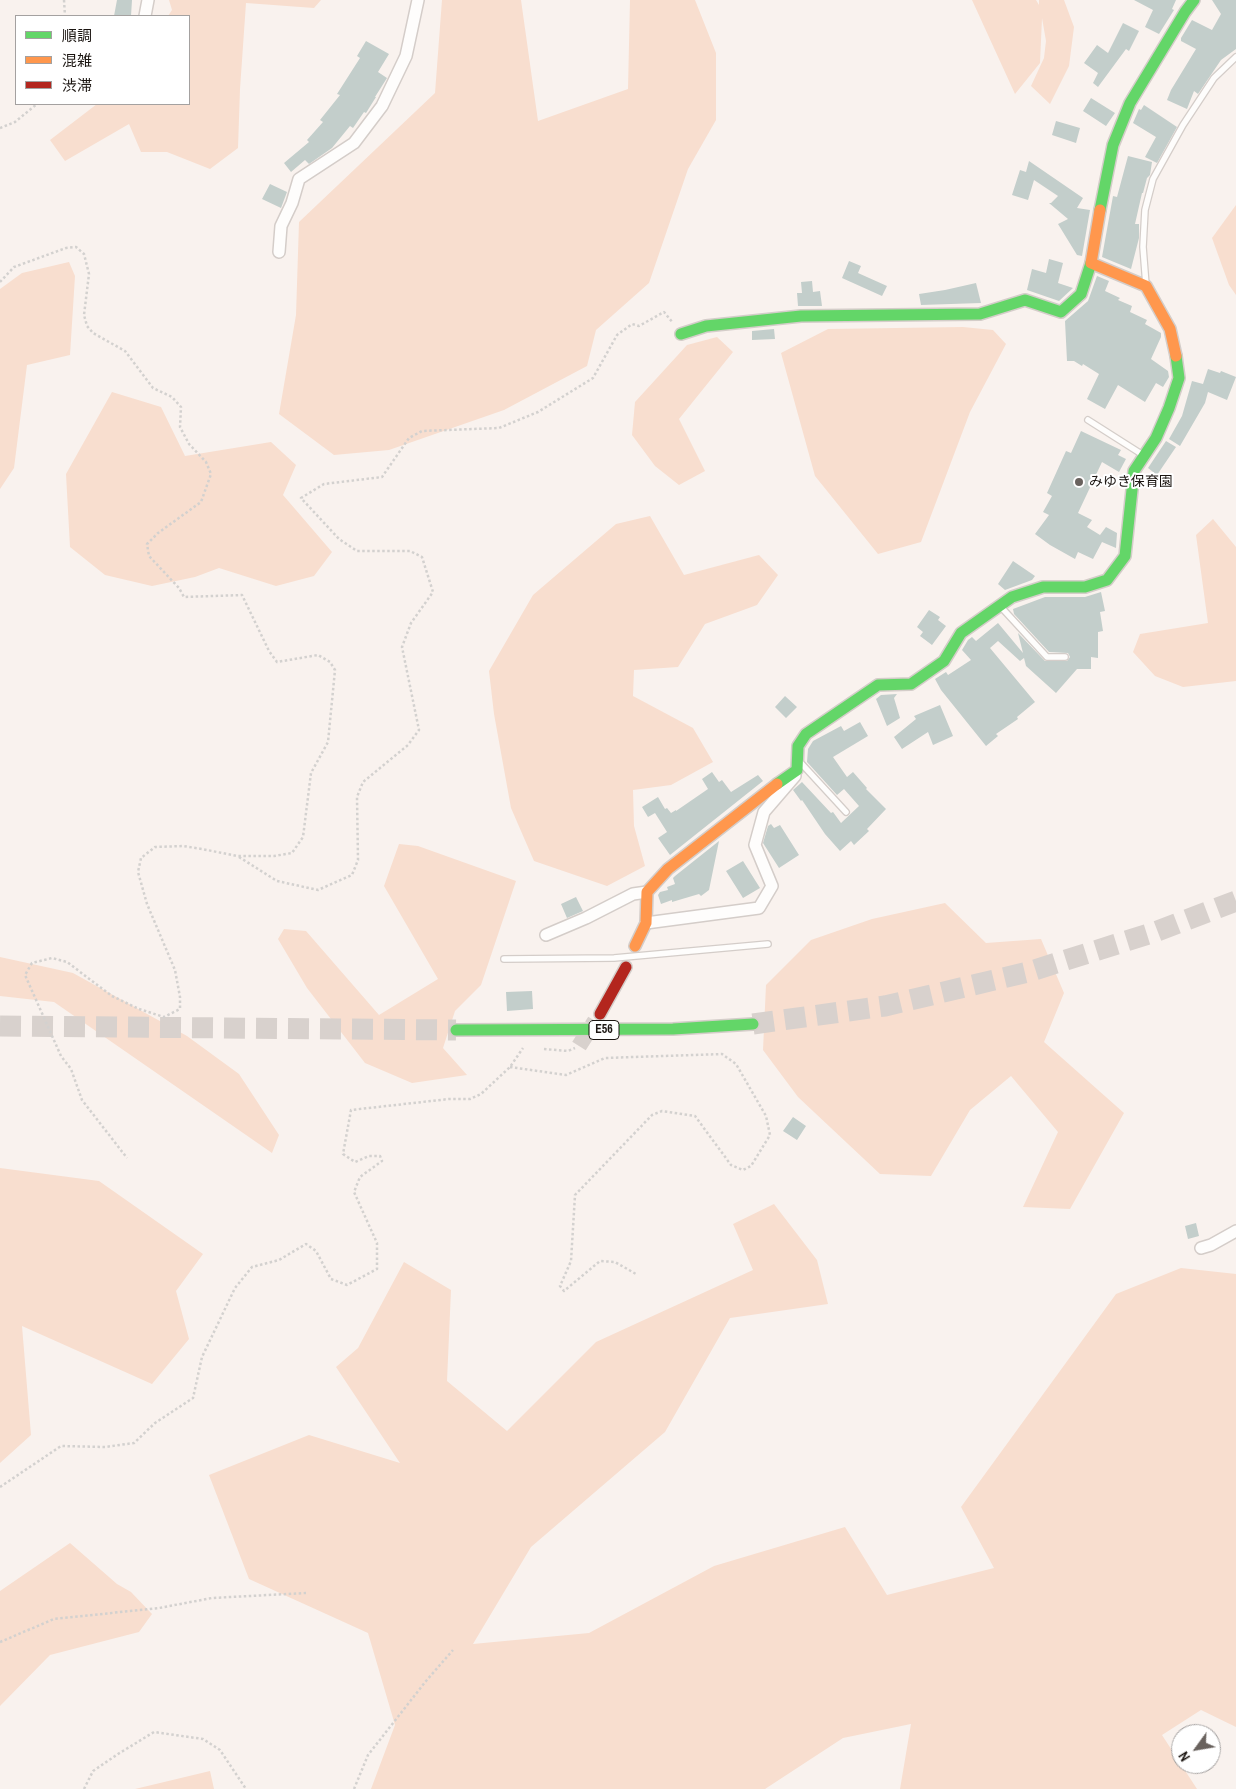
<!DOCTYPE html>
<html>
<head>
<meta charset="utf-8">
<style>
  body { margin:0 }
  #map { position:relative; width:1236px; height:1789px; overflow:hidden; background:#f9f2ee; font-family:"Archivo Narrow","Noto Sans JP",sans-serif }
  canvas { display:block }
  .legend { position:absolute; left:15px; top:15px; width:175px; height:90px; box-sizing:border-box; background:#fff; border:1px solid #a4a1a0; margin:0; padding:6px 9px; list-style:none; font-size:15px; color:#1b1511 }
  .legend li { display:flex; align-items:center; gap:10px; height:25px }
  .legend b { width:25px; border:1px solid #a4a1a0 }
  .north { position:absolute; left:1171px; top:1724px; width:50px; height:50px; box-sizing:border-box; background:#fff; border:1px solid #a4a1a0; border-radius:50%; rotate:238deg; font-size:14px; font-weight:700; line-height:20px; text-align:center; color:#1b1511 }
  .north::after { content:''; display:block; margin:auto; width:18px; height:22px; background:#69625e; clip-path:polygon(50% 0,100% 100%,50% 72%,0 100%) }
</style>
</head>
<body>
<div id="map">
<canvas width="1236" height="1789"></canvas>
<ul class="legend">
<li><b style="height:6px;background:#63d668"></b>順調</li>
<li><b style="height:6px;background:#ff974d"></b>混雑</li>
<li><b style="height:6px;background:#b3261e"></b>渋滞</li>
</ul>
<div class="north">N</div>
</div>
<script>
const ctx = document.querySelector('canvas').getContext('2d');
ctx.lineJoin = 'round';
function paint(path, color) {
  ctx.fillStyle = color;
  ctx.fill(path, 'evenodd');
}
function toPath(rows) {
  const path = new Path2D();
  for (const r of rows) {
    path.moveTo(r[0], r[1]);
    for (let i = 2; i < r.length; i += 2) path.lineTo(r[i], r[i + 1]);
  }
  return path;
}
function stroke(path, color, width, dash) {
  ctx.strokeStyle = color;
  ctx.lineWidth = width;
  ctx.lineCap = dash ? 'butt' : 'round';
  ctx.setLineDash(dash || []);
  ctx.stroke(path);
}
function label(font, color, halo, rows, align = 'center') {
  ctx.font = font + ' "Archivo Narrow","Noto Sans JP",sans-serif';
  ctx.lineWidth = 4;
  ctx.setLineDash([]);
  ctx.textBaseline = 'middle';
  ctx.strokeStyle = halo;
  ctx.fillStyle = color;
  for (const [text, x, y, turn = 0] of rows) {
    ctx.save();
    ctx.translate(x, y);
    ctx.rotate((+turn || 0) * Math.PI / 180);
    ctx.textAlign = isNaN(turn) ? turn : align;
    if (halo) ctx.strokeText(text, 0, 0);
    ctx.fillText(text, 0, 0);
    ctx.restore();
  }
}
paint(toPath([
  [169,0,321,0,314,8,246,3,240,89,238,148,210,169,167,152,141,152,129,124,65,161,50,140,97,104,189,104,189,16,168,16,172,10],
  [442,0,521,0,538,121,628,89,630,0,695,0,716,53,716,120,688,169,649,283,596,330,587,366,504,410,389,450,334,455,279,414,296,315,299,222,435,93],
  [972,0,1036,0,1039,5,1039,0,1064,0,1074,27,1069,66,1050,104,1031,86,1044,58,1046,41,1042,18,1040,63,1015,94],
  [1236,205,1236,295,1229,285,1212,238],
  [69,262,75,276,70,355,27,365,14,468,0,489,0,289,22,273],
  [963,327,993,330,1006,344,970,412,921,542,878,554,815,476,781,353,828,329],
  [717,337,733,352,679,419,705,471,679,485,655,466,632,435,635,402,687,345],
  [112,392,161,407,185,456,271,442,296,465,283,495,332,552,314,576,276,586,219,568,195,577,152,586,105,575,70,547,66,474],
  [650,516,684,575,759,555,778,575,757,605,705,624,678,667,634,670,633,696,693,728,713,762,671,785,633,790,634,826,645,866,607,886,534,861,511,808,494,714,489,671,533,595,616,524],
  [1213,519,1236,547,1236,681,1183,687,1155,676,1133,652,1140,634,1208,623,1196,535],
  [399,844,418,846,516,881,481,985,455,1011,443,1048,467,1075,412,1083,365,1063,307,988,278,939,284,929,306,931,379,1015,438,979,384,886],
  [945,903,986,943,1041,939,1064,993,1044,1042,1124,1113,1070,1209,1023,1207,1058,1132,1011,1076,970,1110,931,1176,880,1174,798,1097,763,1050,766,985,811,940,872,919],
  [0,957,73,973,187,1036,239,1074,279,1135,272,1153,54,1002,0,996],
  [0,1168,99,1181,203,1254,176,1291,189,1339,152,1384,22,1326,31,1435,0,1463],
  [774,1204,817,1260,828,1304,730,1318,665,1432,531,1547,473,1644,589,1633,714,1566,845,1527,887,1595,994,1568,961,1507,1116,1294,1181,1268,1236,1274,1236,1727,1201,1710,1162,1735,1197,1789,900,1789,911,1724,843,1738,765,1789,371,1789,395,1725,368,1633,249,1579,209,1475,309,1435,400,1463,336,1367,358,1348,404,1262,451,1290,447,1381,507,1431,596,1342,753,1270,733,1224],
  [70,1543,117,1584,131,1592,152,1614,139,1632,50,1655,0,1706,0,1591],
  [210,1771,214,1789,135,1789]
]), '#f8decf');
paint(toPath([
  [117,0,132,0,131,16,114,16],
  [1134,0,1176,0,1172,9,1174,10,1159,34,1145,27,1153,10],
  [1212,0,1236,0,1236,49,1221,60,1198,94,1194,91,1187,109,1167,100,1171,90,1196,49,1181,41,1181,38,1192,20,1212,30,1221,14],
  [1123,23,1139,31,1129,51,1126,49,1098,87,1093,83,1098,73,1084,63,1097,45,1108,53],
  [366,41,389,54,378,72,387,78,375,97,376,97,366,113,364,112,353,128,350,126,332,148,309,164,305,160,291,172,284,163,309,142,307,140,323,122,320,120,340,95,337,94,360,58,357,56],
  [1091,98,1115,113,1106,126,1083,111],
  [1144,105,1177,127,1157,163,1145,157,1156,137,1133,123,1139,109,1141,110],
  [1056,121,1080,128,1076,143,1052,135],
  [1128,156,1152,162,1150,175,1147,178,1143,193,1142,193,1135,224,1139,224,1139,238,1131,269,1102,257,1113,196,1117,197],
  [1029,161,1083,198,1077,208,1090,210,1082,256,1077,255,1058,224,1068,219,1049,203,1051,203,1058,196,1034,180,1028,200,1012,195,1020,170,1026,172],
  [270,184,287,192,281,208,262,199],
  [1049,259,1063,263,1058,283,1073,288,1059,301,1027,290,1032,269,1046,273],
  [849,261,861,266,858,273,887,286,882,296,842,278],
  [1097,276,1109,281,1105,291,1120,298,1118,300,1132,306,1130,312,1147,320,1145,324,1161,333,1161,337,1151,359,1168,371,1169,377,1163,387,1156,383,1145,402,1118,385,1105,409,1087,399,1099,374,1083,364,1082,366,1074,361,1067,361,1065,321,1088,301],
  [812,281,813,292,820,291,822,306,798,306,797,293,802,293,801,282],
  [976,283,981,303,921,305,919,294,945,290],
  [774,329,775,339,752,340,752,331],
  [1208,369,1220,373,1221,371,1236,377,1227,400,1208,392,1205,403,1180,446,1169,439,1182,416,1192,381,1203,384],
  [1081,431,1121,450,1118,455,1126,459,1119,472,1102,462,1078,513,1092,520,1087,527,1100,535,1106,527,1117,533,1116,548,1102,542,1093,559,1078,552,1075,559,1050,545,1035,534,1049,515,1043,512,1052,496,1047,493,1066,451,1071,453],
  [1166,441,1176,447,1157,475,1148,468],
  [1013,561,1035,576,1032,580,1005,590,998,584],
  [1101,592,1105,611,1100,612,1103,631,1098,632,1098,658,1091,657,1091,669,1077,669,1056,693,1026,666,1024,658,1020,661,998,641,990,648,1035,702,1017,717,1018,719,996,734,998,736,986,746,941,690,935,679,946,672,948,675,971,660,962,650,968,640,972,637,976,641,998,623,1023,653,1018,633,1045,661,1067,661,1070,657,1068,653,1049,652,1014,614,1013,609,1045,597,1085,597],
  [929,610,940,617,938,620,946,626,932,645,920,636,923,632,917,627],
  [897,694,894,698,900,718,887,726,876,699,881,695],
  [785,696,797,707,786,718,775,707],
  [940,705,953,736,933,745,928,732,902,749,894,737,916,719,914,716],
  [860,722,868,736,833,757,847,777,853,772,867,788,866,789,886,809,867,829,869,831,854,845,851,841,840,851,825,834,802,800,801,801,793,790,802,782,831,813,833,812,841,823,859,806,844,789,837,795,807,762,808,749,813,741,841,726,844,731],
  [712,772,719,782,722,780,731,792,758,775,763,781,670,855,658,838,667,832,655,813,648,817,642,807,658,797,665,809,667,808,671,813,676,810,676,811,708,789,702,779],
  [771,824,774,828,780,825,799,855,779,868,763,843,768,826],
  [719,841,709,890,701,896,699,894,672,902,672,900,661,904,658,895,660,892,668,890,667,887,675,884,673,878,675,876],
  [743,861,760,888,743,898,726,871],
  [576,897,583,911,567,918,561,904],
  [532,991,533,1009,507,1011,506,992],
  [793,1117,806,1126,797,1140,783,1131],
  [1196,1223,1199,1236,1188,1239,1185,1226]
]), '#c3cecb');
stroke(toPath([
  [579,1046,595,1021]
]), '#d8d1cd', 16, [16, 8]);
stroke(toPath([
  [753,1024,885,1006,1028,972,1155,932,1236,901],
  [0,1026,456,1030]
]), '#d8d1cd', 21, [21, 11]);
const lane = toPath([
  [1146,285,1143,247,1145,210,1153,179,1183,125,1214,78,1236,57],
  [1088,420,1143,455],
  [1001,607,1047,657,1065,657],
  [800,762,846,812],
  [504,959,614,958,768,944]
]);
const street = toPath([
  [145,16,148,0],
  [279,252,281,226,292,203,299,179,354,143,382,106,406,56,418,0],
  [646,923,759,908,772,886,755,845,764,812,795,776],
  [546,935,586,918,633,894,647,892],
  [1201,1248,1211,1245,1236,1231]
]);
const fast = toPath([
  [1100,210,1113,145,1130,103,1185,12,1194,0],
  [681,334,706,326,801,316,980,314,1025,300,1061,312,1081,294,1091,263],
  [777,784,797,770,798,746,806,734,878,685,911,684,944,661,961,633,1012,597,1043,587,1085,587,1107,580,1125,556,1134,471,1156,438,1169,408,1179,378,1176,356],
  [456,1030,673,1029,753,1024]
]);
const slow = toPath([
  [1100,210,1091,263,1146,286,1170,329,1176,356],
  [635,946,646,923,647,892,668,869,777,784]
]);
const jam = toPath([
  [600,1014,626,967]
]);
stroke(lane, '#d4cdc9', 8);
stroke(street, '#d4cdc9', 14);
stroke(fast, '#d4cdc9', 14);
stroke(slow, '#d4cdc9', 14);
stroke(jam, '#d4cdc9', 14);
stroke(toPath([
  [64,0,65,16],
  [0,128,15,122,37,104],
  [0,282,14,267,66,248,76,247,84,254,89,274,84,315,87,326,93,333,125,351,153,388,172,397,181,407,180,427,189,444,206,462,211,474,201,502,158,533,147,544,149,556,179,588,184,597,242,595,269,651,277,662,318,655,330,662,335,670,328,742,311,773,303,837,292,853,274,856,237,856,202,849,183,846,155,847,141,858,138,872,147,904,175,970,180,997,180,1009,164,1017,139,1009,112,996,67,962,52,958,32,963,25,975,61,1056,71,1069,82,1100,127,1158],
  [239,857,277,881,318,890,352,875,358,860,357,797,363,782,408,745,419,730,402,647,411,623,433,592,422,557,410,551,357,551,339,539,301,498,324,484,382,477,409,438,422,431,499,428,538,412,593,378,617,335,632,324,639,326,664,312,673,323],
  [544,1049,568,1051,575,1048],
  [510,1067,566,1075,605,1058,722,1054,736,1064,766,1116,770,1135,751,1166,743,1170,731,1165,695,1116,662,1111,652,1115,575,1195,571,1261,560,1286,564,1291,600,1261,615,1262,636,1274],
  [0,1487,61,1446,105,1447,134,1443,155,1423,193,1398,202,1357,235,1288,252,1267,279,1260,306,1244,316,1251,331,1279,347,1285,377,1269,377,1243,354,1192,360,1177,382,1161,380,1156,369,1156,355,1162,343,1154,351,1110,449,1099,470,1099,481,1094,510,1067,523,1048],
  [0,1642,54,1619,159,1608,212,1598,306,1593],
  [84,1789,93,1771,118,1754,154,1732,203,1739,220,1750,246,1789],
  [354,1789,368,1755,426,1681,453,1650]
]), '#d3d1cf', 2.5, [2.5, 2.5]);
stroke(lane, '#fefdfc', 5.5);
stroke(street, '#fefdfc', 11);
stroke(fast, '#63d668', 11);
stroke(slow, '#ff974d', 11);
stroke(jam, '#b3261e', 11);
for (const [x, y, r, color] of [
  [1079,482,5,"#69625e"]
]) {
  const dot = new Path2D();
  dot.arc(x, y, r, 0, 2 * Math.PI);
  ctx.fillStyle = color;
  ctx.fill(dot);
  stroke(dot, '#fff', 2);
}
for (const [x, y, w] of [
  [604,1030,30]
]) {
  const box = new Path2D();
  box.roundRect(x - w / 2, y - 9.5, w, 19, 4);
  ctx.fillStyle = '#fff';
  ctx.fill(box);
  stroke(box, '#1b1511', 1);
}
label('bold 12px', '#1b1511', null, [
  ["E56",604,1030]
]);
label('14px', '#1b1511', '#fff', [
  ["みゆき保育園",1089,482]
], 'left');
</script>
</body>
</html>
